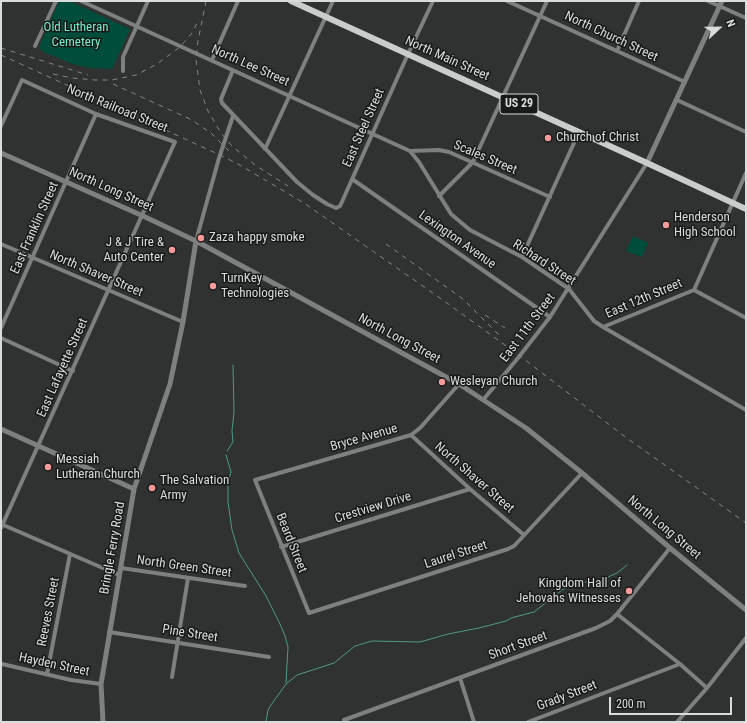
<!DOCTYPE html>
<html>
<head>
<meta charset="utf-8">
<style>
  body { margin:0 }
  #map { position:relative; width:747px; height:723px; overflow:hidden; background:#2f3231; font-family:"Roboto Condensed",sans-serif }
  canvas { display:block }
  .frame { position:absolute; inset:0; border:2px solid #dadcdb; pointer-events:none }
  .north { position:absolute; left:699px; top:8px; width:40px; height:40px; -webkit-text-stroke:3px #181919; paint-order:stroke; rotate:68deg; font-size:11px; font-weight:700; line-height:16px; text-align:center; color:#dadcdb }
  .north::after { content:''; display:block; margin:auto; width:14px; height:18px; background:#dadcdb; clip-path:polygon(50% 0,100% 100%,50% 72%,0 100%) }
  .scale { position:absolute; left:609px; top:697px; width:123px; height:18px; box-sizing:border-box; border:2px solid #dadcdb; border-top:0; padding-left:5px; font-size:12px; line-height:14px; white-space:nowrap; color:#dadcdb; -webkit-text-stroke:3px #181919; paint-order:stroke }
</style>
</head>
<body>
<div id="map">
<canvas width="747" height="723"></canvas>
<div class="frame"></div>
<div class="north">N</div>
<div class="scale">200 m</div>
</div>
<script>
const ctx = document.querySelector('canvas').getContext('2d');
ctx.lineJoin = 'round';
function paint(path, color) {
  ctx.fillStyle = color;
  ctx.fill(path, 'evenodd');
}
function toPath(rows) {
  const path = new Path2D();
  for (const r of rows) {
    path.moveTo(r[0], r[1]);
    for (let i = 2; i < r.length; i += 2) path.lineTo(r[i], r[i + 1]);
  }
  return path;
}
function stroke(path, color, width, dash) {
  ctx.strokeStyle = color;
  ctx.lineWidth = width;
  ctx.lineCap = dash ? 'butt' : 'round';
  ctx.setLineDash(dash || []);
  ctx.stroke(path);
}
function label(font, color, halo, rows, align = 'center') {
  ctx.font = font + ' "Roboto Condensed",sans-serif';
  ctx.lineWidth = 3;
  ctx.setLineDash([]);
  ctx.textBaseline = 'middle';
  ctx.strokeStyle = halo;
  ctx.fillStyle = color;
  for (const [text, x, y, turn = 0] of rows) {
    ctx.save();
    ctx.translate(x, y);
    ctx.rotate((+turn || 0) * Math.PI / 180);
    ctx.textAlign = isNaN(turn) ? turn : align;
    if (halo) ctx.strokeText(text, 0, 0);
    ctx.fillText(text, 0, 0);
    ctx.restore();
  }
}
paint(toPath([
  [59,1,69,1,130,29,112,69,90,68,73,64,43,52,39,47],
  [633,236,648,243,642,257,626,251]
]), '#004d3b');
stroke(toPath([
  [227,451,233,442,232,431,234,412,233,365],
  [226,455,231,472,228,482,228,502,232,530,239,553,266,596,280,624,285,636,288,647,286,683],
  [266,722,268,710,271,705,286,684,297,675,334,663,355,646,372,641,420,642,448,634,479,628,506,621,511,618,534,612,562,590,575,583,599,581,617,573,627,565]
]), '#509986', 1);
stroke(toPath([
  [81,1,410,151,419,162,451,214,470,230,522,257,569,289,594,321,603,327,746,410],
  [507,1,685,82],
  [708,1,746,18],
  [35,46,56,1],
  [617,51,639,1],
  [212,60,238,1],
  [233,70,221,99,222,103,297,182,313,195,327,204,336,208,340,206,341,204,408,54,433,1],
  [123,71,123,57,148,1],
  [677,100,746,132],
  [1,126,22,80,96,114,175,142,1,528],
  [265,149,333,1],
  [410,151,439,150,449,152,550,197],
  [352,179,550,317],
  [439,196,473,162,547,1],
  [196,241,219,158,233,116],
  [1,244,183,322],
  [522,257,579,132],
  [694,290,746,318],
  [603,327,694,290,746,173],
  [1,328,96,114],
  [1,338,73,371],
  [459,384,420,428,411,435,255,480,309,613,508,549,514,546,582,473],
  [483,400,518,358,550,317,647,163],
  [411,435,470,489,524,535],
  [1,524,119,575],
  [281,547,470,489],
  [121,568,245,586],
  [617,614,680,664,707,688],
  [109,632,269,657],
  [2,664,71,680,101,684],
  [47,674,70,554],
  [172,677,188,578],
  [460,678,474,722],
  [344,720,596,628,610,621,617,614,670,548],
  [528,722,680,664],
  [677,722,707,688,746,638]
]), '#7e7f7f', 4);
stroke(toPath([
  [1,153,143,216,196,241,459,384,526,428,582,473,670,548,746,610],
  [647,163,722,1],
  [1,429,134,489],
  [103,722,101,684,134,489,170,384,183,322,196,241]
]), '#7e7f7f', 5);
stroke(toPath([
  [291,1,647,163,746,209]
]), '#cacdcc', 6);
stroke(toPath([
  [206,1,198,41,196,59,200,90,208,111,221,133,232,146,255,165,288,186],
  [1,48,88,75],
  [1,55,220,155,238,164,304,203,447,303,520,356,624,436,746,523],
  [53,74,72,78,95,80,112,80,136,75,157,64,180,47,192,33,199,19],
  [113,84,192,120,212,134,230,152],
  [386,244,463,299,499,335],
  [485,315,505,328]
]), '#848786', 1, [5, 5]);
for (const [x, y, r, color] of [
  [548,138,4,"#f59b9a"],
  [666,225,4,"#f59b9a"],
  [201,238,4,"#f59b9a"],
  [172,250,4,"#f59b9a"],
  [213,286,4,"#f59b9a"],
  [442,382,4,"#f59b9a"],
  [48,467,4,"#f59b9a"],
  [152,488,4,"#f59b9a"],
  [629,591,4,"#f59b9a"]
]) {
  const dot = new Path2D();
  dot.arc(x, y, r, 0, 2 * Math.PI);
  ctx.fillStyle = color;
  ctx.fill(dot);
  stroke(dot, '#181919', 1.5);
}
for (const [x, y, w] of [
  [519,104,38]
]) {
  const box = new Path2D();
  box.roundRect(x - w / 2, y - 10, w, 20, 3);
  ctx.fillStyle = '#181919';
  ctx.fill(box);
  stroke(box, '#dadcdb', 1);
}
label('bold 12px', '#dadcdb', null, [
  ["US 29",519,104]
]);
label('13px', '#71f0c9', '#181919', [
  ["Old Lutheran",76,28],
  ["Cemetery",76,43]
]);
label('13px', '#dadcdb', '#181919', [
  ["North Church Street",611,37,25],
  ["North Main Street",447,59,24],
  ["North Lee Street",250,66,24],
  ["North Railroad Street",117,109,22],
  ["East Steel Street",364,128,-66],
  ["Scales Street",485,158,23],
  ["North Long Street",111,190,24],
  ["East Franklin Street",35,228,-66],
  ["Lexington Avenue",457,240,35],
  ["Richard Street",544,263,33],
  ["North Shaver Street",96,274,23],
  ["East 12th Street",644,299,-23],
  ["East 11th Street",528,328,-53],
  ["North Long Street",399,339,28],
  ["East Lafayette Street",63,368,-66],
  ["Bryce Avenue",364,438,-16],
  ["North Shaver Street",474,478,41],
  ["Crestview Drive",373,508,-17],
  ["North Long Street",664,528,40],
  ["Beard Street",291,543,68],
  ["Bringle Ferry Road",113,548,-80],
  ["Laurel Street",456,555,-18],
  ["North Green Street",184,567,8],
  ["Reeves Street",49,612,-79],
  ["Pine Street",190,634,9],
  ["Short Street",518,646,-20],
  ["Hayden Street",54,665,12],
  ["Grady Street",567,696,-21]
]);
label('13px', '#dadcdb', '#181919', [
  ["Church of Christ",556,138],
  ["Henderson",674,218],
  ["High School",674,233],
  ["Zaza happy smoke",209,238],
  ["J & J Tire &",164,243,"right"],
  ["Auto Center",164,258,"right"],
  ["TurnKey",221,279],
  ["Technologies",221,294],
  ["Wesleyan Church",450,382],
  ["Messiah",56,460],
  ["Lutheran Church",56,475],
  ["The Salvation",160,481],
  ["Army",160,496],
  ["Kingdom Hall of",621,584,"right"],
  ["Jehovahs Witnesses",621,599,"right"]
], 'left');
</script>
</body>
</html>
